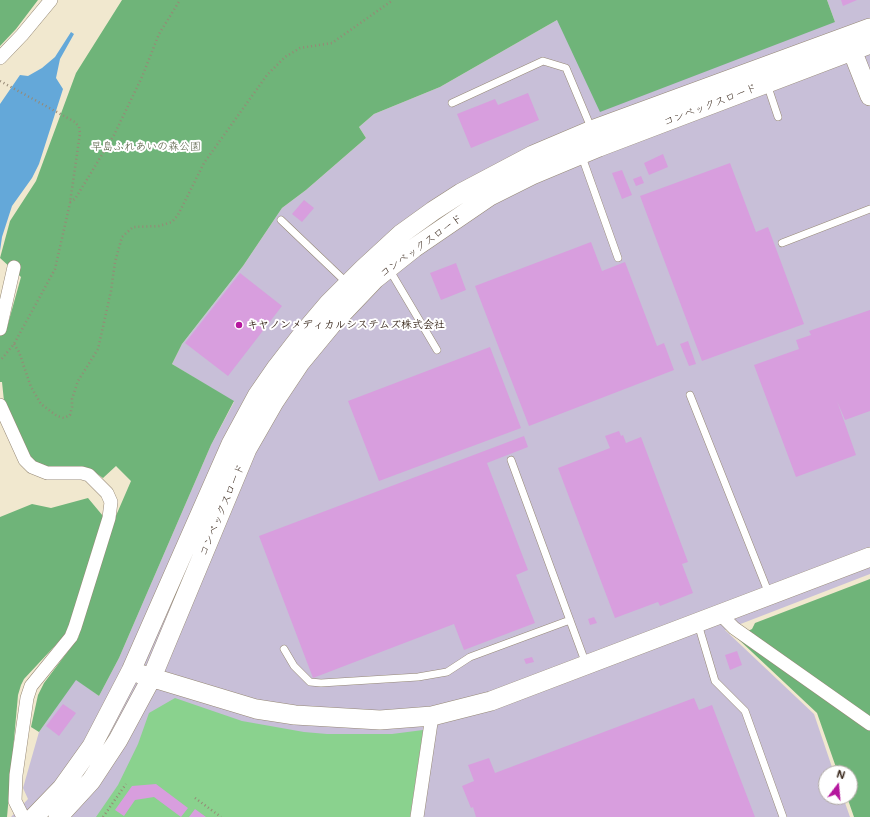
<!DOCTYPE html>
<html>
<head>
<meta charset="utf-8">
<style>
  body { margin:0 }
  #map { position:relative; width:870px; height:817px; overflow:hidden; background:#f1e8cf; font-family:Mali,sans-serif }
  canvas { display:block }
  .north { position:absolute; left:818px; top:765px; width:40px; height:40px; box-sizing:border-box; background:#fff; border:1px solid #b1aaa5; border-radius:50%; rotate:16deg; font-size:11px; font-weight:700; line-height:16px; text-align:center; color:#3b2a1e }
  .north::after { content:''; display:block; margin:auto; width:14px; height:18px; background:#b5179e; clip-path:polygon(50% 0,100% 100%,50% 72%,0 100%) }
</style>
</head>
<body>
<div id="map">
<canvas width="870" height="817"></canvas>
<div class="north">N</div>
</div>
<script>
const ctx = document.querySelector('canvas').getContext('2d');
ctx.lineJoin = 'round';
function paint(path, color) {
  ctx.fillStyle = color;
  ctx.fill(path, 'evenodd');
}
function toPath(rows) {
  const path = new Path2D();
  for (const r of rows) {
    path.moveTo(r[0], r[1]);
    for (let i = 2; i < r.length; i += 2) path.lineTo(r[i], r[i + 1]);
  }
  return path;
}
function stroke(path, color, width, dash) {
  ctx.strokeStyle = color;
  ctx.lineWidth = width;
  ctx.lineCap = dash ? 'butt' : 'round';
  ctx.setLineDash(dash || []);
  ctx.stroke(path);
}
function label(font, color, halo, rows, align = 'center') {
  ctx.font = font + ' Mali,"Klee One",sans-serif';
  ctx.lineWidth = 4;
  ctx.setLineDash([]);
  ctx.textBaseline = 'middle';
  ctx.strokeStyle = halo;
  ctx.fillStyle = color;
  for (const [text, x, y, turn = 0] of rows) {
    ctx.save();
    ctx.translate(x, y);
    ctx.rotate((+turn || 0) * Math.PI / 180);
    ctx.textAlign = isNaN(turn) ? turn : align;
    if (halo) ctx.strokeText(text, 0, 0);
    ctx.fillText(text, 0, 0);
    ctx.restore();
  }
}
paint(toPath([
  [827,0,870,0,870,574,725,630,814,714,834,773,826,773,826,797,843,797,850,817,11,817,28,799,23,788,39,732,76,679,99,696,119,658,211,445,234,402,172,364,182,344,243,266,282,208,306,190,366,138,359,127,374,114,440,87,557,20,835,22]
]), '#c8bfd8');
paint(toPath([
  [175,698,242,721,304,732,327,734,392,734,423,730,410,817,96,817,118,785,138,744,149,713]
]), '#8ad28e');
paint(toPath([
  [0,0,38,0,16,29,0,46],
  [122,0,827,0,835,22,600,112,557,20,440,87,374,114,359,127,366,138,306,190,282,208,243,266,182,344,172,364,234,401,211,445,119,658,99,696,76,680,39,732,31,727,38,695,44,683,78,638,115,518,131,481,116,466,103,478,93,471,47,468,37,465,29,454,4,401,2,382,0,382,0,330,6,331,21,277,0,258,10,221,36,181,76,73],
  [88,498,103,516,69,625,65,635,24,679,21,685,18,695,7,817,0,817,0,517,32,504,51,508],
  [870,579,870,817,854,817,847,797,850,797,850,773,838,773,817,713,736,637,752,629,755,623]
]), '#6fb479');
paint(toPath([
  [71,32,74,34,60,59,56,78,63,89,39,164,32,178,12,206,2,237,0,251,0,104,20,75,28,76,42,68,55,57]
]), '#64a8d9');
paint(toPath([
  [841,0,857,0,843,6],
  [528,93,539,120,471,148,457,114,495,99,498,105],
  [663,154,668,167,649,175,644,163],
  [730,163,756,232,768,227,804,324,702,361,640,196],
  [622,170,632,195,622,199,612,173],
  [641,176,644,183,636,186,633,179],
  [304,200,314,208,302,222,292,214],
  [591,242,602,271,625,262,657,346,664,343,674,370,529,426,475,286],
  [456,263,466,290,441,300,430,273],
  [240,273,282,306,228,376,185,343],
  [870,310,870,411,845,420,837,401,856,455,796,477,754,365,799,349,796,340,811,335,809,331],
  [688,341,696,364,689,366,680,344],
  [490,347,521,428,379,481,348,401],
  [619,431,621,436,623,435,626,443,641,437,688,562,682,564,693,593,660,606,658,602,615,618,558,468,610,448,605,436],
  [524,436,528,447,487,463,528,570,516,575,535,623,464,650,454,624,313,678,259,536],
  [594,617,597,623,590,625,588,619],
  [737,651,742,665,730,670,725,655],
  [532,657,534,662,526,664,524,659],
  [694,698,699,710,712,705,755,817,476,817,473,807,471,808,462,786,474,781,468,765,489,758,495,773],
  [63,704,76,713,59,736,46,726],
  [156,784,188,808,181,817,154,797,135,800,124,816,115,810,132,786],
  [195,809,206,817,189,817]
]), '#d89ede');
const lane = toPath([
  [767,84,778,117],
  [452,103,543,61,566,68,592,130],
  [581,154,618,258],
  [281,220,347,283],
  [782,243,870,209],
  [389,269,437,350],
  [690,395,769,594],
  [511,460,586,664],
  [698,624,715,681,745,711,783,817],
  [284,649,294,666,310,682,321,683,418,677,447,672,470,657,570,620]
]);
const street = toPath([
  [0,58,22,35,51,0],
  [0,329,14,267],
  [0,405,25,460,32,467,47,473,82,473,89,475,107,493,111,502,109,518,75,627,71,637,31,686,27,698,16,775,15,801,23,817],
  [721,615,734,628,870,724],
  [417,817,432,716]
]);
const secondary = toPath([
  [848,40,870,96],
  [140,674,256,709,295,715,380,720,432,716,491,701,870,557],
  [34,817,62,788,92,746,131,671,231,444,257,396,277,367,301,336,329,303,363,269,401,234,433,211,461,193,533,155,592,130,870,28],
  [58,817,91,781,118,740,152,677,247,449,274,402,300,363,333,323,375,279,414,248,490,196,532,175,599,147,870,44]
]);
stroke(lane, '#968976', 8);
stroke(street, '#968976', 14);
stroke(secondary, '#968976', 20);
stroke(toPath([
  [0,81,75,122,79,127,80,133,70,203,55,269,14,344,0,361],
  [70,202,75,199,114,135,142,77,159,34,180,0],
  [14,344,19,352,31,387,41,404,57,416,64,418,70,415,72,407,72,399,78,381,98,349,111,291,115,262,122,237,133,227,159,226,172,222,178,215,204,163,267,75,285,57,300,48,332,43,393,0],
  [195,798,221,817],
  [103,817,126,784]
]), '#968976', 2.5, [1, 3]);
stroke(lane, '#fff', 7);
stroke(street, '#fff', 13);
stroke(secondary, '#fff', 19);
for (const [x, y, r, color] of [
  [239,325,4,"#b5179e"]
]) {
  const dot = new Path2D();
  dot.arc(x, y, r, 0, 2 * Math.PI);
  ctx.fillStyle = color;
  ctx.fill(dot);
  stroke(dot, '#fff', 1.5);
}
label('11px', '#3b2a1e', '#fff', [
  ["コンベックスロード",710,105,-21],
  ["コンベックスロード",421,246,-36],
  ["コンベックスロード",222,510,-67]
]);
label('11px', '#535c40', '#fff', [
  ["早島ふれあいの森公園",146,147]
]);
label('bold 11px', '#3b2a1e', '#fff', [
  ["キヤノンメディカルシステムズ株式会社",247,325]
], 'left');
</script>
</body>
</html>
